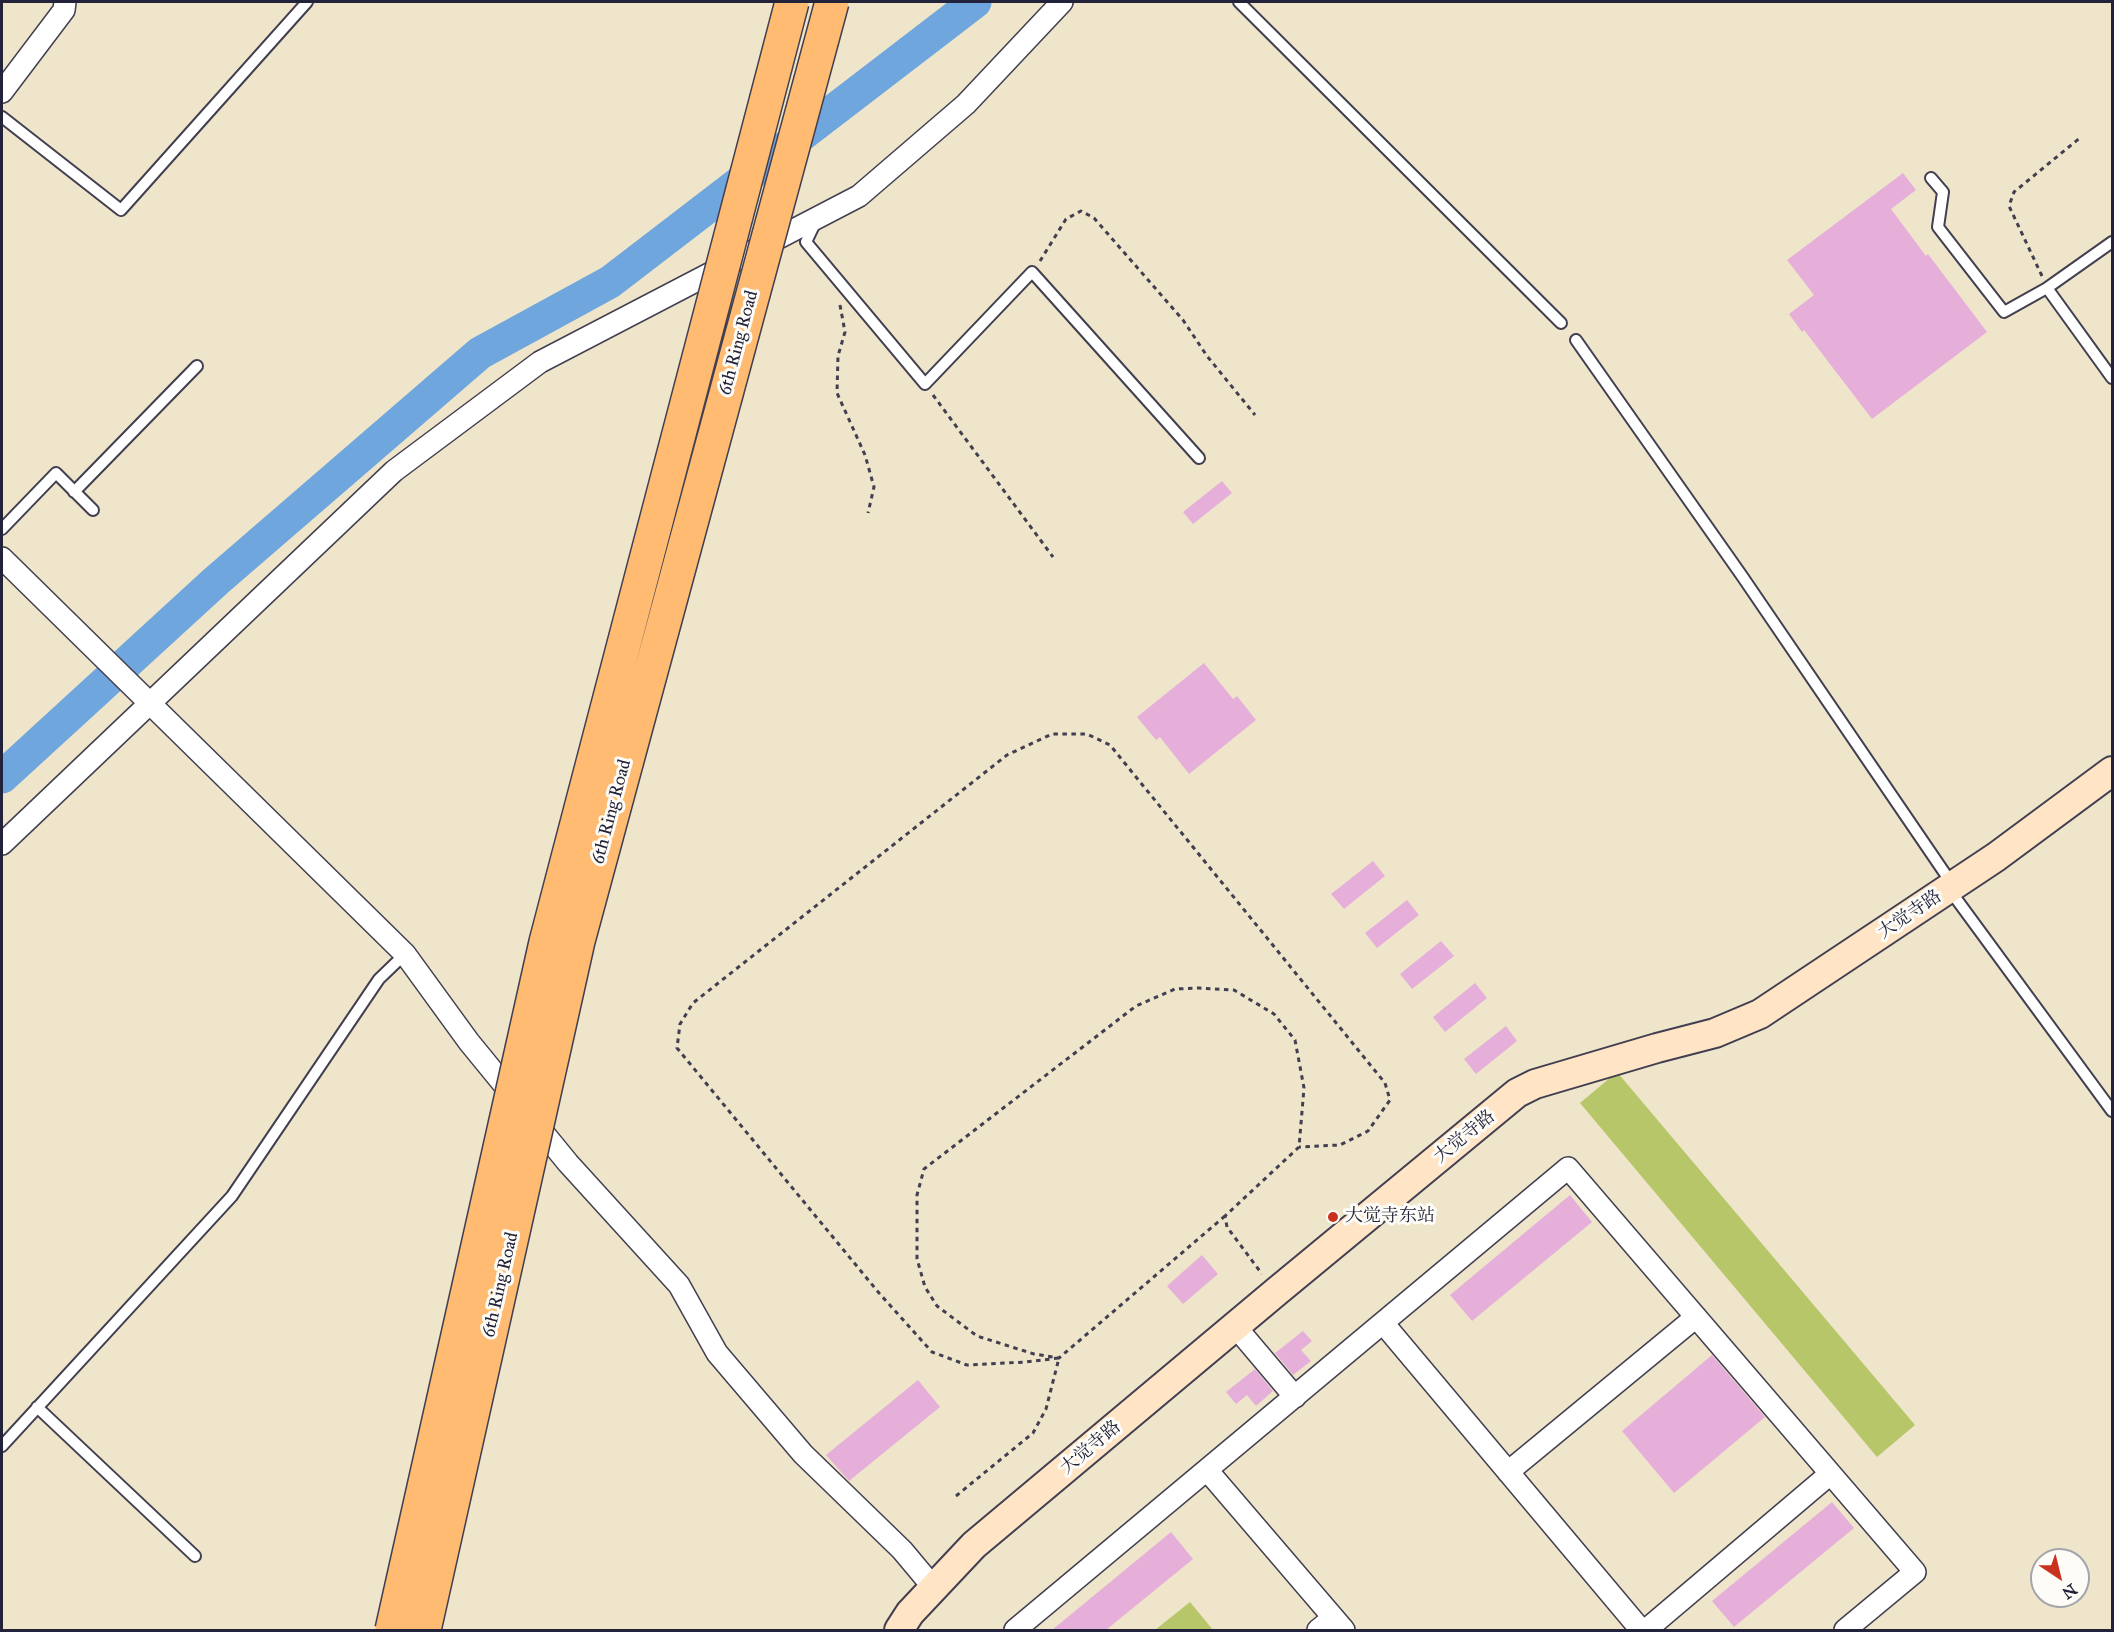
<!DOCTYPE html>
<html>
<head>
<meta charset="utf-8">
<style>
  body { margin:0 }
  #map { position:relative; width:2114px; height:1632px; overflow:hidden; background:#efe5ca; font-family:"IM FELL Great Primer",serif }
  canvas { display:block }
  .frame { position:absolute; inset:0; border:3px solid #22223b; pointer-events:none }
  .north { position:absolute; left:2030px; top:1548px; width:60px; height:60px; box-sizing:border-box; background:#fdfcf7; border:2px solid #a5a5ac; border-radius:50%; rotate:145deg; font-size:16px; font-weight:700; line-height:24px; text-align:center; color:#22223b }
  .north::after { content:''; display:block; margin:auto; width:21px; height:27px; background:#c8321e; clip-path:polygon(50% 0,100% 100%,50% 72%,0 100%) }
</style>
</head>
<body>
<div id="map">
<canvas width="2114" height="1632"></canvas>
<div class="frame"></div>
<div class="north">N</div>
</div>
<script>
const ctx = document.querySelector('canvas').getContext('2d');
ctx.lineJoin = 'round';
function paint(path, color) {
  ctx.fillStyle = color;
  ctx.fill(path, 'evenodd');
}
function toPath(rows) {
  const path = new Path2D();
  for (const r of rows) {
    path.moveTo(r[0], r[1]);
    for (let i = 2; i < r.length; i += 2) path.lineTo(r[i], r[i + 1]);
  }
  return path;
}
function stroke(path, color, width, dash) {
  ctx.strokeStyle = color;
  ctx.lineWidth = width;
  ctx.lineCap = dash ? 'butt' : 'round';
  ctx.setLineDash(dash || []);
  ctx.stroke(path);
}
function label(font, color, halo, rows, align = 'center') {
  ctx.font = font + ' "IM FELL Great Primer","Noto Serif SC",serif';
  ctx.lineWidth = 6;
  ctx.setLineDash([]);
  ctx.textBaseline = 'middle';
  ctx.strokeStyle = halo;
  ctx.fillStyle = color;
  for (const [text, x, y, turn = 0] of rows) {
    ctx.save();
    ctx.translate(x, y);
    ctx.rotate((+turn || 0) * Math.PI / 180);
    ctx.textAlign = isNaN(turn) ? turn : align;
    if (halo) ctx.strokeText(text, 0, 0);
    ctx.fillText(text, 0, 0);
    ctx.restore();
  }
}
paint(toPath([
  [1617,1072,1915,1425,1877,1457,1580,1103],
  [1190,1602,1213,1630,1155,1630]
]), '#b6c669');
stroke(toPath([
  [2,777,216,581,480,353,610,282,975,2]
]), '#6fa6dd', 33);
paint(toPath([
  [1903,173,1916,190,1891,209,1926,256,1928,254,1987,332,1872,419,1804,330,1802,332,1789,314,1814,295,1787,260],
  [1222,481,1232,493,1193,524,1183,512],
  [1204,663,1233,699,1237,696,1256,720,1189,774,1160,737,1156,740,1137,717],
  [1373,861,1385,876,1344,909,1331,894],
  [1407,900,1419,915,1377,948,1365,933],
  [1441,941,1454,956,1412,989,1400,974],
  [1475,983,1487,998,1445,1032,1433,1017],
  [1506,1026,1517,1041,1476,1074,1464,1059],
  [1570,1195,1592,1222,1472,1321,1450,1295],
  [1202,1255,1218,1274,1183,1304,1167,1286],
  [1303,1331,1312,1341,1301,1350,1311,1361,1293,1375,1275,1353],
  [1712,1355,1765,1417,1674,1493,1622,1431],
  [1255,1369,1273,1391,1256,1406,1247,1395,1236,1404,1226,1392],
  [918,1380,940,1407,849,1481,826,1455],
  [1832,1502,1854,1528,1734,1627,1712,1601],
  [1171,1532,1193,1559,1106,1630,1052,1630]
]), '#e5afda');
const lane = toPath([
  [1239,2,1561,323],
  [2,117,121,210,307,2],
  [1931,178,1943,192,1938,227,2004,312,2047,288],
  [816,221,806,242,925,384,1032,272,1199,458],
  [2112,242,2047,288,2112,378],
  [1576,340,1742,576,1946,875,1949,889,2112,1111],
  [74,492,197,366],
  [2,529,56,473,93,510],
  [37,1407,195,1556],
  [2,1446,232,1196,379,979,405,954]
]);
const street = toPath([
  [2,92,64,10,65,2],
  [2,558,405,954,469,1042,568,1163,679,1285,717,1353,803,1454,902,1550,933,1587],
  [2,844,394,471,540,362,859,196,966,104,1062,2],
  [1383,1323,1641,1630],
  [1235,1326,1295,1397],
  [1207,1470,1344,1630],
  [1508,1472,1696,1317],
  [1015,1630,1568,1168,1915,1572,1845,1630],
  [1318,1630,1333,1618],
  [1646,1630,1830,1474]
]);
const secondary = toPath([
  [899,1630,910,1613,974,1545,1276,1292,1517,1093,1535,1084,1657,1048,1715,1033,1760,1014,1996,857,2112,771]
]);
stroke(lane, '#413f50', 14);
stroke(street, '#413f50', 24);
stroke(secondary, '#413f50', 32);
stroke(toPath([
  [1040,261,1066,219,1081,211,1094,218,1183,320,1207,356,1255,415],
  [2042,276,2009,206,2014,192,2081,137],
  [840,305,845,332,838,356,837,393,865,455,874,487,868,513],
  [933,395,1053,557],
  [1225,1216,1059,1358,1034,1354,977,1336,937,1306,925,1287,917,1259,917,1195,924,1169,1136,1006,1175,989,1199,988,1234,990,1274,1014,1295,1040,1304,1088,1299,1147,1225,1216,1227,1227,1262,1274],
  [956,1496,1033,1433,1046,1409,1059,1358,1026,1362,967,1365,932,1352,879,1293,677,1048,680,1024,693,1003,1007,755,1052,734,1087,734,1110,745,1385,1083,1390,1100,1368,1131,1340,1145,1299,1147]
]), '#413f50', 3, [4.5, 4.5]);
stroke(lane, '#fff', 10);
stroke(street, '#fff', 21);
stroke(secondary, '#ffe4c6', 28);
const highwayBridge = toPath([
  [392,1630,546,942,792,2],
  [424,1630,578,941,832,2]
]);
stroke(highwayBridge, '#413f50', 36, []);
stroke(highwayBridge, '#febb71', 33);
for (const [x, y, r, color] of [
  [1333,1217,6,"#c8321e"]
]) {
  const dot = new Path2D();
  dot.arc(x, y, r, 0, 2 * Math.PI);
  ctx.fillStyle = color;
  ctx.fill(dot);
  stroke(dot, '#fdfcf7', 2);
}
label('18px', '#22223b', '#fdfcf7', [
  ["6th Ring Road",739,343,-75],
  ["6th Ring Road",612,812,-75],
  ["大觉寺路",1910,915,-34],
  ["大觉寺路",1465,1137,-39],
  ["6th Ring Road",501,1285,-77],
  ["大觉寺路",1091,1448,-40]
]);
label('18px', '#22223b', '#fdfcf7', [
  ["大觉寺东站",1345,1217]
], 'left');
</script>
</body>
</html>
